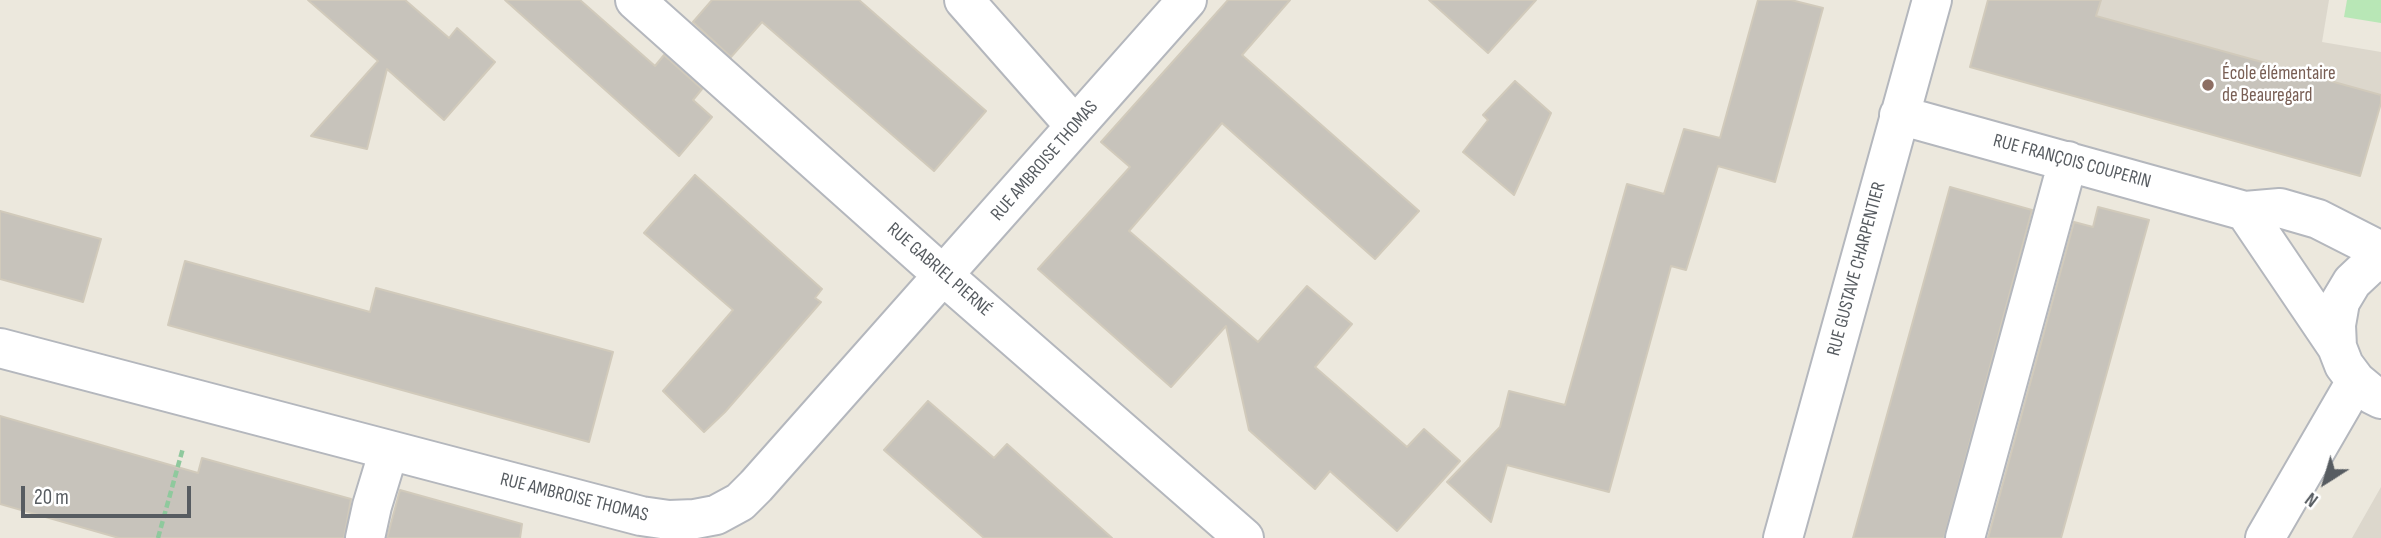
<!DOCTYPE html>
<html>
<head>
<meta charset="utf-8">
<style>
  body { margin:0 }
  #map { position:relative; width:2381px; height:538px; overflow:hidden; background:#ece8dd; font-family:"Sofia Sans Condensed",sans-serif }
  canvas { display:block }
  .north { position:absolute; left:2290px; top:447px; width:70px; height:70px; -webkit-text-stroke:5px #fff; paint-order:stroke; rotate:217deg; font-size:19px; font-weight:700; line-height:28px; text-align:center; color:#575c61 }
  .north::after { content:''; display:block; margin:auto; width:24px; height:32px; background:#575c61; clip-path:polygon(50% 0,100% 100%,50% 72%,0 100%) }
  .scale { position:absolute; left:21px; top:486px; width:170px; height:32px; box-sizing:border-box; border:4px solid #575c61; border-top:0; padding-left:9px; font-size:21px; line-height:24px; white-space:nowrap; color:#575c61; -webkit-text-stroke:5px #fff; paint-order:stroke }
</style>
</head>
<body>
<div id="map">
<canvas width="2381" height="538"></canvas>
<div class="north">N</div>
<div class="scale">20 m</div>
</div>
<script>
const ctx = document.querySelector('canvas').getContext('2d');
ctx.lineJoin = 'round';
function paint(path, color) {
  ctx.fillStyle = color;
  ctx.fill(path, 'evenodd');
}
function toPath(rows) {
  const path = new Path2D();
  for (const r of rows) {
    path.moveTo(r[0], r[1]);
    for (let i = 2; i < r.length; i += 2) path.lineTo(r[i], r[i + 1]);
  }
  return path;
}
function stroke(path, color, width, dash) {
  ctx.strokeStyle = color;
  ctx.lineWidth = width;
  ctx.lineCap = dash ? 'butt' : 'round';
  ctx.setLineDash(dash || []);
  ctx.stroke(path);
}
function label(font, color, halo, rows, align = 'center') {
  ctx.font = font + ' "Sofia Sans Condensed",sans-serif';
  ctx.lineWidth = 5;
  ctx.setLineDash([]);
  ctx.textBaseline = 'middle';
  ctx.strokeStyle = halo;
  ctx.fillStyle = color;
  for (const [text, x, y, turn = 0] of rows) {
    ctx.save();
    ctx.translate(x, y);
    ctx.rotate((+turn || 0) * Math.PI / 180);
    ctx.textAlign = isNaN(turn) ? turn : align;
    if (halo) ctx.strokeText(text, 0, 0);
    ctx.fillText(text, 0, 0);
    ctx.restore();
  }
}
paint(toPath([
  [1988,0,2329,0,2322,42,2381,52,2381,103,2360,176,1970,67],
  [2381,487,2381,538,2351,538,2352,538]
]), '#dcd7cc');
paint(toPath([
  [2347,0,2381,0,2381,23,2344,17]
]), '#b8e7b6');
const building = toPath([
  [308,0,405,0,449,38,457,28,495,62,444,120,387,69,367,149,311,136,378,61,308,0],
  [505,0,580,0,655,66,664,55,702,89,693,100,712,117,679,156,505,0],
  [712,0,859,0,986,111,934,171,762,22,731,57,693,22,712,0],
  [1228,0,1290,0,1242,55,1419,211,1375,259,1222,123,1129,231,1258,342,1307,286,1352,324,1315,367,1407,447,1424,429,1460,461,1397,531,1330,471,1315,489,1249,430,1226,326,1171,387,1038,269,1130,167,1101,142,1228,0],
  [1429,0,1536,0,1488,53,1429,0],
  [1758,0,1791,0,1823,8,1775,182,1718,166,1686,270,1671,266,1609,492,1507,465,1491,522,1447,482,1500,427,1509,391,1565,405,1627,184,1664,194,1684,129,1720,138,1758,0],
  [1988,0,2101,0,2096,16,2381,95,2381,103,2360,176,1970,67,1988,0],
  [1515,81,1551,113,1514,195,1463,152,1488,120,1483,115,1515,81],
  [695,175,822,289,815,298,821,302,725,412,704,432,663,391,733,310,644,233,695,175],
  [1950,187,2032,210,1944,538,1853,538,1950,187],
  [2098,207,2149,220,2061,538,1988,538,2074,222,2093,227,2098,207],
  [0,211,101,239,83,302,0,279,0,211],
  [185,261,370,312,376,288,613,352,589,442,168,325,185,261],
  [928,401,994,458,1007,444,1112,538,984,538,884,450,928,401],
  [0,416,198,473,202,458,351,499,344,538,119,538,0,504,0,416],
  [400,490,522,524,520,538,387,538,400,490]
]);
paint(building, '#c7c3bb');
stroke(building, '#d1cabb', 2);
const minor = toPath([
  [635,0,944,276,1244,538],
  [964,0,1075,126],
  [1899,115,2245,211,2280,208,2318,219,2381,251],
  [2245,211,2337,347],
  [2381,260,2369,266,2352,282,2340,302,2336,325,2337,347,2344,365,2356,381,2373,395,2381,399],
  [0,348,641,516,669,520,695,519,716,515,740,502,756,486,1187,0],
  [365,538,372,506,389,450],
  [1783,538,1932,0],
  [1965,538,2068,161],
  [2265,538,2356,381]
]);
stroke(minor, '#b4b7bd', 42);
stroke(toPath([
  [158,538,183,448]
]), '#8fc99d', 4.5, [7, 3.5]);
stroke(minor, '#fff', 38);
for (const [x, y, r, color] of [
  [2208,85,7,"#8d6e63"]
]) {
  const dot = new Path2D();
  dot.arc(x, y, r, 0, 2 * Math.PI);
  ctx.fillStyle = color;
  ctx.fill(dot);
  stroke(dot, '#fff', 2.5);
}
label('19px', '#785e54', '#fff', [
  ["École élémentaire",2222,74],
  ["de Beauregard",2222,96]
], 'left');
label('19px', '#575c61', '#fff', [
  ["RUE AMBROISE THOMAS",1045,161,-49],
  ["RUE FRANÇOIS COUPERIN",2072,162,15],
  ["RUE GUSTAVE CHARPENTIER",1857,269,-75],
  ["RUE GABRIEL PIERNÉ",939,270,41],
  ["RUE AMBROISE THOMAS",574,498,14]
]);
</script>
</body>
</html>
